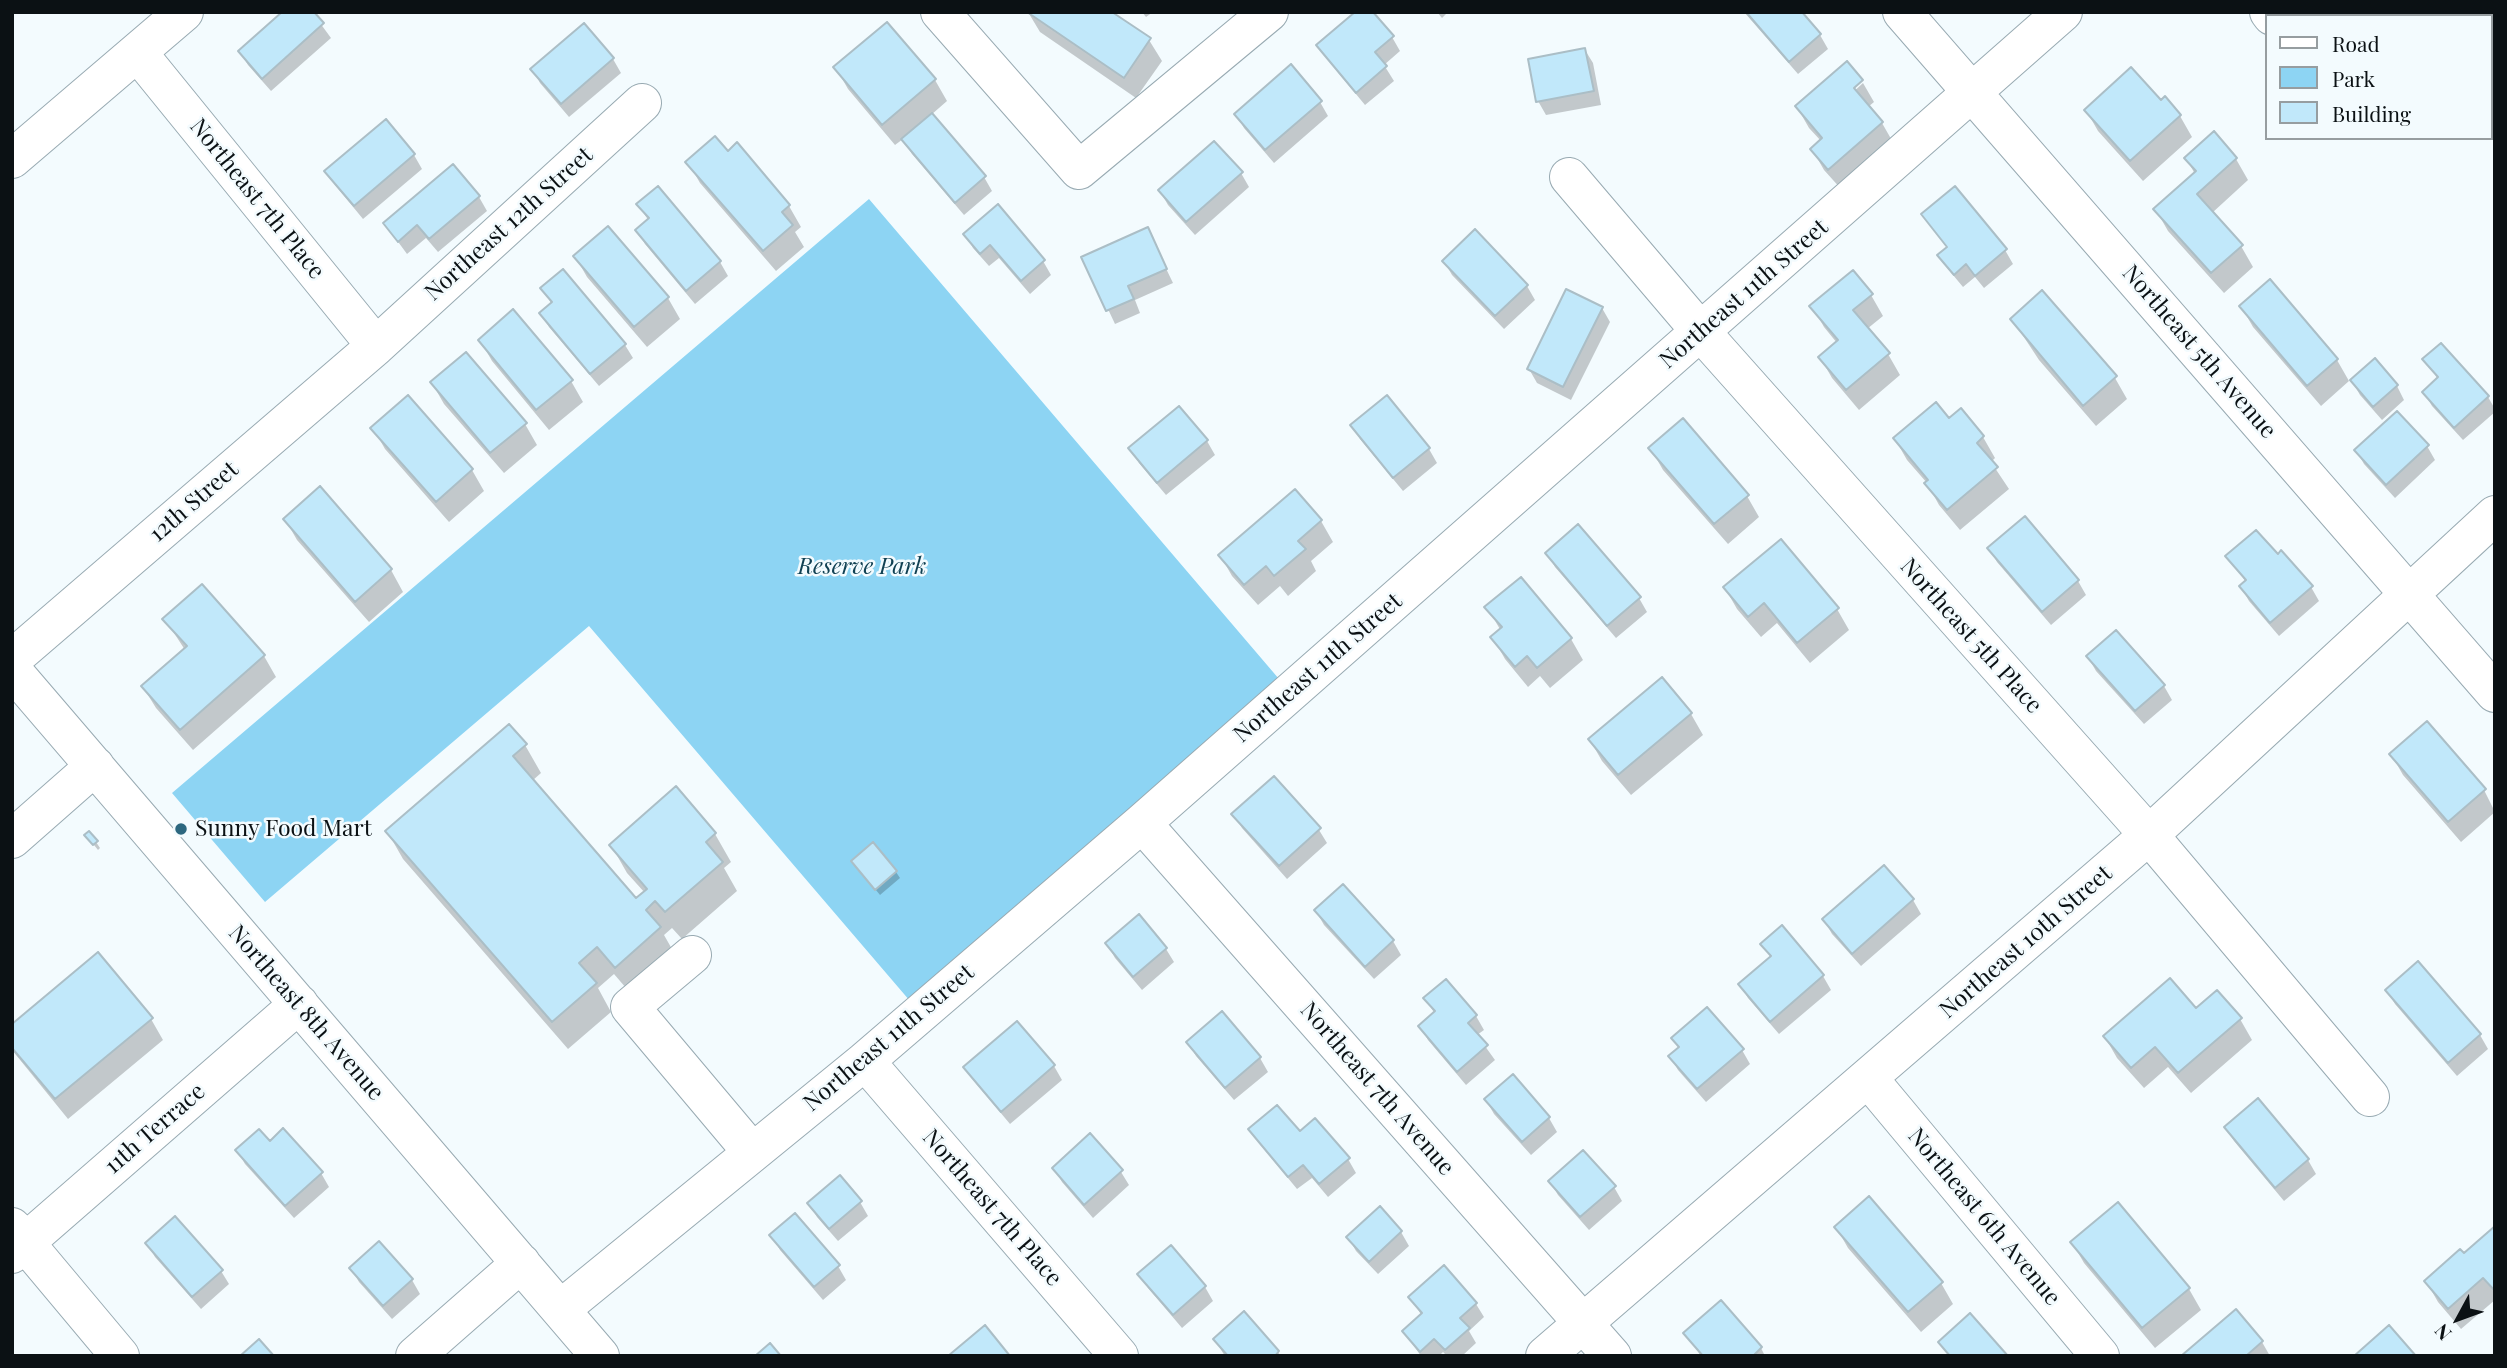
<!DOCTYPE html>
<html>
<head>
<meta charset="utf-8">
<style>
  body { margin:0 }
  #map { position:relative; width:2507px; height:1368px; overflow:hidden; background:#f3fbfe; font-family:"Playfair Display",serif }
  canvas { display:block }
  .frame { position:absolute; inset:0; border:14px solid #0b1114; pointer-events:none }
  .legend { position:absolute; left:2265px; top:14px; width:228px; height:126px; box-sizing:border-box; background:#f3fbfe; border:2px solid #969da0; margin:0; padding:9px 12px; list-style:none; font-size:21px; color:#0b1114 }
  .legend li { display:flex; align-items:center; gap:14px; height:35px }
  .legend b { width:35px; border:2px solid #969da0 }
  .north { position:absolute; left:2423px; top:1284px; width:70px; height:70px; -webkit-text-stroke:5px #f3fbfe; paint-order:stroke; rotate:229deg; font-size:19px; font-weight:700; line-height:28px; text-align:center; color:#0b1114 }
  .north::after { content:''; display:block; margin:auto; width:24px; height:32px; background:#0b1114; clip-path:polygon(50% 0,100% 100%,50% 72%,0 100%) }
</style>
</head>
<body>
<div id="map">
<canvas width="2507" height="1368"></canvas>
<div class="frame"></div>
<ul class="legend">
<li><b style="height:9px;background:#fff"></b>Road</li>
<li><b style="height:19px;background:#8dd4f3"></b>Park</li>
<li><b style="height:19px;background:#c1e8fa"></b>Building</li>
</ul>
<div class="north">N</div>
</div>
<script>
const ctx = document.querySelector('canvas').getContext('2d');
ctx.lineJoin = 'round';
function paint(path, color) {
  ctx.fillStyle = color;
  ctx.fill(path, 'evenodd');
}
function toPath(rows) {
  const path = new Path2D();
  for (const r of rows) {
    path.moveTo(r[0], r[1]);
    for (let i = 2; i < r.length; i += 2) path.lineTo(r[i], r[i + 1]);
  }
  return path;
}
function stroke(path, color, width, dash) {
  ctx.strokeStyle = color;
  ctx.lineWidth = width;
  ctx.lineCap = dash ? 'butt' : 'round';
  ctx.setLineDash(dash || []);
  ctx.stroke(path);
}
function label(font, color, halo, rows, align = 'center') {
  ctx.font = font + ' "Playfair Display",serif';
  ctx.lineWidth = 5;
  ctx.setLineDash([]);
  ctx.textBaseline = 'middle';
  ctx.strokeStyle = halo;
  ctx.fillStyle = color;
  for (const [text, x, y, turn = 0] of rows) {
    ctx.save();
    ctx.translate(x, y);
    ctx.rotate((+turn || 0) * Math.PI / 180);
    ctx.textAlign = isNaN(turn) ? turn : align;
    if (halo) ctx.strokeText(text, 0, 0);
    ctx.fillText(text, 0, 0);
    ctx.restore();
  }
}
paint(toPath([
  [869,199,1279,679,910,1001,589,626,265,902,172,793]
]), '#8dd4f3');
paint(toPath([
  [312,12,331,38,271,91,248,65,240,52],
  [1028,12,1149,40,1162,61,1136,98,1040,32],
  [1142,12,1153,12,1146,17],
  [1437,12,1448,12,1442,18],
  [1744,12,1800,12,1820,35,1828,49,1798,74],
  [887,24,935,80,947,101,931,115,984,177,992,191,964,215,912,154,903,139,895,145,848,89,836,68],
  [1392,37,1400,51,1384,65,1394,81,1365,105,1327,59,1319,46],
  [1585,50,1593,63,1601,105,1546,115,1538,101],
  [613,59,621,73,569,117,540,83,533,69],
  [1863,83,1874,102,1868,107,1882,123,1894,144,1842,190,1824,170,1812,149,1821,141,1809,128,1797,107,1846,93,1849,96],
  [1320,102,1328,116,1274,163,1244,128,1236,114],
  [2161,102,2180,116,2192,137,2143,181,2098,131,2086,110],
  [385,122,414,155,422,169,363,219,335,185,327,171],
  [2213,134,2236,159,2248,180,2212,213,2241,246,2253,267,2224,293,2168,231,2156,210,2195,174,2186,158],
  [728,153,789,206,801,227,795,232,804,247,776,271,700,183,688,162],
  [1241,173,1249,187,1195,235,1168,205,1160,191],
  [1954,189,2005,250,2013,264,1984,288,1975,277,1963,287,1948,269,1940,255,1948,249,1923,215],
  [479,197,487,211,438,252,426,238,407,254,385,224],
  [638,205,720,262,728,276,695,304,645,244,637,231,649,221],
  [1147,229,1173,283,1135,300,1140,313,1115,324,1084,258],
  [965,234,1043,261,1051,275,1030,294,999,258,989,266,973,248],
  [575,256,668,298,680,319,647,347,587,277],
  [1444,261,1527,286,1535,300,1504,329,1452,275],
  [2270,281,2337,360,2349,381,2321,406,2253,327,2241,306],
  [542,289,625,345,633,358,599,386,549,327,541,313,552,304],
  [2042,293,2115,378,2127,399,2096,426,2039,360,2012,319],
  [1871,295,1883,316,1867,329,1888,354,1900,375,1859,410,1832,378,1820,357,1837,343,1824,327,1812,306],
  [1602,308,1610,322,1571,400,1537,383,1529,369],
  [480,340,571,381,583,402,549,430,492,361],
  [2441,345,2488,397,2495,409,2495,412,2463,440,2432,406,2424,392,2438,379,2425,359],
  [2352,381,2397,386,2404,400,2382,420,2360,395],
  [432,383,525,424,537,445,504,473,444,404],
  [1179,408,1207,441,1215,455,1166,495,1139,463,1131,449],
  [1961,411,1983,437,1995,458,1991,462,2009,489,1960,530,1939,505,1927,483,1907,460,1895,439,1949,420],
  [1352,425,1429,449,1437,463,1403,491,1360,439],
  [373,428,472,470,484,491,449,522,385,449],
  [2427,446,2435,460,2395,498,2364,464,2356,450],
  [1651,449,1747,496,1759,517,1728,544,1663,470],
  [320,489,391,570,403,592,369,622,297,540,285,519],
  [1294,491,1321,521,1333,542,1311,561,1316,571,1288,596,1280,586,1258,605,1232,576,1220,555],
  [2024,518,2078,581,2086,595,2051,625,1997,562,1989,548],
  [1547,553,1639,598,1647,612,1616,638,1555,567],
  [2277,556,2311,587,2319,601,2279,636,2249,601,2241,587,2246,582,2228,557],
  [1520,579,1571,639,1583,660,1550,688,1540,676,1528,687,1505,659,1493,638,1501,631,1487,607],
  [202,586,264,656,276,677,193,750,156,708,143,687,185,650,165,619],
  [1725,588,1837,609,1849,630,1810,663,1777,623,1761,637,1737,609],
  [2088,657,2164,686,2172,700,2144,724,2096,671],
  [1691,714,1703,735,1631,795,1602,761,1590,740],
  [525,745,541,773,532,781,636,901,645,893,627,873,611,845,715,834,731,862,724,868,737,891,682,939,672,928,664,935,676,956,632,995,614,974,598,988,611,1012,568,1049,403,859,387,831],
  [2391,754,2484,790,2495,812,2461,842,2403,775],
  [1274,779,1319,830,1327,843,1287,879,1242,828,1234,814],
  [86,835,96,842,100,848,98,850],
  [853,862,896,872,900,878,880,895],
  [1913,900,1921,914,1861,966,1832,934,1824,920],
  [1316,911,1393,941,1401,955,1374,979,1324,925],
  [1782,928,1823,976,1831,990,1779,1034,1748,998,1740,984,1771,958,1763,944],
  [1107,944,1166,949,1174,962,1142,990,1115,958],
  [2418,964,2480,1035,2488,1049,2457,1076,2395,1004,2387,991],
  [1425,998,1476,1016,1484,1030,1477,1035,1495,1060,1466,1085,1428,1040,1420,1026,1435,1014],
  [2196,1010,2240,1019,2252,1040,2191,1093,2168,1067,2144,1088,2117,1058,2105,1037],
  [151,1019,163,1040,68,1119,12,1050,12,1026],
  [1016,1024,1054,1066,1062,1080,1010,1124,974,1081,966,1067],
  [1673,1039,1742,1050,1750,1064,1706,1102,1678,1070,1670,1056,1679,1049],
  [1188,1042,1260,1058,1268,1072,1234,1100,1196,1056],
  [1513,1076,1549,1118,1557,1132,1531,1155,1494,1114,1486,1100],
  [2226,1128,2308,1160,2316,1174,2284,1201,2234,1141],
  [1251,1129,1300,1134,1348,1159,1356,1173,1328,1197,1312,1178,1297,1189,1259,1143],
  [270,1143,321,1173,329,1187,294,1218,245,1164,237,1150],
  [1054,1168,1121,1172,1129,1185,1093,1218,1062,1182],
  [1550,1181,1614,1187,1622,1201,1589,1230,1558,1195],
  [860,1202,868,1216,838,1241,817,1217,809,1203],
  [2118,1204,2189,1289,2201,1310,2155,1348,2084,1263,2072,1242],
  [1836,1227,1941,1283,1953,1304,1921,1332,1848,1248],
  [2495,1228,2495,1300,2461,1329,2438,1302,2426,1281,2464,1255],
  [1401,1232,1409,1246,1378,1274,1356,1251,1348,1237],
  [772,1236,838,1266,846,1280,823,1300,780,1250],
  [147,1243,221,1271,229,1284,201,1309,155,1257],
  [379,1243,412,1280,420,1294,392,1319,359,1282,351,1268],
  [1170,1248,1205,1287,1213,1301,1182,1328,1148,1288,1140,1274],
  [1410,1297,1476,1304,1484,1317,1469,1331,1476,1343,1462,1356,1447,1356,1443,1352,1439,1356,1421,1356,1404,1332,1422,1316],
  [1244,1314,1278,1352,1280,1356,1225,1356,1223,1353,1215,1339],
  [1686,1333,1761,1348,1765,1356,1701,1356],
  [2262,1342,2270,1356,2184,1356]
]), '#0003');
const building = toPath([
  [282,12,314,12,324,23,262,79,238,51,282,12],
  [1027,12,1112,12,1151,38,1124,78,1027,12],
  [1355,12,1373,12,1394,36,1375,52,1387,66,1356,93,1316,45,1355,12],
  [1746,12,1802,12,1821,34,1789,62,1746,12],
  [2308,12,2389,12,2392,16,2311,16,2308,12],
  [887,22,936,79,882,125,833,67,887,22],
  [584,23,614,58,561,104,530,69,584,23],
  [1585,48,1594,91,1536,102,1528,59,1585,48],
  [1847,61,1863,80,1854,88,1883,122,1828,170,1810,149,1822,138,1795,106,1847,61],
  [1291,64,1322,101,1265,150,1234,114,1291,64],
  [2131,67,2161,100,2165,96,2181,115,2130,161,2084,110,2131,67],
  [932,113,986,176,955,203,901,139,932,113],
  [386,119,415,154,354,206,324,171,386,119],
  [2214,131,2237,158,2197,194,2243,245,2211,273,2153,209,2196,171,2184,158,2214,131],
  [715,136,728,151,737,142,790,205,782,212,793,225,763,251,685,162,715,136],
  [1214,141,1243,172,1186,222,1158,190,1214,141],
  [453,164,480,196,429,239,417,225,398,242,383,223,453,164],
  [658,186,721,261,686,291,635,230,649,218,636,204,658,186],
  [1955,186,2007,249,1975,276,1966,264,1954,275,1937,255,1947,247,1921,214,1955,186],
  [998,204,1045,260,1021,281,990,245,980,254,963,234,998,204],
  [608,226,669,297,634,327,573,256,608,226],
  [1148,227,1167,269,1128,286,1134,299,1106,311,1081,257,1148,227],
  [1475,229,1528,285,1495,316,1442,261,1475,229],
  [563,269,626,344,590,374,539,313,552,302,540,288,563,269],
  [1853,270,1873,294,1853,310,1890,353,1846,390,1818,357,1838,340,1809,306,1853,270],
  [2270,279,2338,359,2307,386,2239,306,2270,279],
  [1566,289,1603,307,1563,387,1527,369,1566,289],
  [2042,290,2117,376,2083,406,2010,319,2042,290],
  [513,309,573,380,536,410,478,340,513,309],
  [2441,343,2489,396,2454,428,2422,392,2438,377,2422,359,2441,343],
  [466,352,527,423,490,453,430,382,466,352],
  [2375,358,2398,385,2373,407,2350,380,2375,358],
  [408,395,473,469,436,502,370,428,408,395],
  [1387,395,1430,448,1393,478,1350,425,1387,395],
  [1936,402,1949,418,1961,408,1984,436,1977,443,1998,467,1947,510,1924,483,1928,480,1893,438,1936,402],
  [1179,406,1208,440,1157,483,1128,448,1179,406],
  [2397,411,2429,445,2386,485,2354,450,2397,411],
  [1683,418,1749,495,1714,524,1648,448,1683,418],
  [320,486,392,569,355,602,283,519,320,486],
  [1295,489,1322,520,1298,541,1306,549,1274,576,1266,566,1244,585,1218,555,1295,489],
  [2025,516,2079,580,2042,612,1987,548,2025,516],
  [1578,524,1641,597,1607,626,1545,553,1578,524],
  [2256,530,2278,554,2281,550,2313,586,2270,623,2239,586,2246,580,2225,556,2256,530],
  [1781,539,1839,608,1797,643,1764,603,1748,617,1723,587,1781,539],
  [1521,577,1572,638,1537,668,1527,656,1515,667,1490,637,1502,627,1484,607,1521,577],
  [202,584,265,655,180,730,141,686,187,646,162,619,202,584],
  [2116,630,2165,685,2135,711,2086,656,2116,630],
  [1662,677,1692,713,1618,775,1588,739,1662,677],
  [2427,721,2486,789,2448,822,2389,754,2427,721],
  [509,724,527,744,513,756,636,898,647,889,609,845,676,786,716,833,706,842,723,862,665,912,655,901,646,910,661,927,615,968,597,947,579,963,597,983,552,1022,385,831,509,724],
  [1274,776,1321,828,1279,866,1231,814,1274,776],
  [89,831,98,841,93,845,84,835,89,831],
  [873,842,897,871,875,890,851,861,873,842],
  [1884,865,1914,899,1852,954,1822,919,1884,865],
  [1343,884,1394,940,1365,967,1314,910,1343,884],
  [1139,914,1167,948,1133,977,1105,943,1139,914],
  [1782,925,1824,975,1770,1022,1738,984,1771,956,1760,944,1782,925],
  [98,952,153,1018,55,1099,12,1048,12,1024,98,952],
  [2418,961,2481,1034,2448,1063,2385,990,2418,961],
  [2170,978,2196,1008,2217,990,2242,1018,2178,1073,2155,1047,2131,1068,2103,1036,2170,978],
  [1446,979,1477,1015,1468,1023,1488,1045,1457,1072,1418,1026,1435,1011,1423,998,1446,979],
  [1707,1007,1744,1049,1697,1089,1668,1056,1679,1047,1671,1038,1707,1007],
  [1222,1011,1261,1057,1225,1088,1186,1042,1222,1011],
  [1017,1021,1055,1065,1001,1112,963,1067,1017,1021],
  [1513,1074,1550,1117,1522,1142,1484,1099,1513,1074],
  [2258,1098,2309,1159,2275,1188,2224,1127,2258,1098],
  [1277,1105,1300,1131,1315,1118,1350,1158,1319,1184,1303,1165,1288,1177,1248,1129,1277,1105],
  [283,1128,323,1172,285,1206,235,1150,259,1129,270,1141,283,1128],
  [1090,1133,1123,1170,1084,1205,1052,1168,1090,1133],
  [1583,1150,1616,1186,1580,1217,1548,1181,1583,1150],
  [840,1175,862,1201,829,1229,807,1203,840,1175],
  [1869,1196,1943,1282,1908,1312,1834,1227,1869,1196],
  [2118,1202,2190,1288,2142,1328,2070,1242,2118,1202],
  [1380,1206,1402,1231,1369,1262,1346,1237,1380,1206],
  [795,1213,840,1265,814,1287,769,1235,795,1213],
  [175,1216,223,1270,192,1297,145,1243,175,1216],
  [2495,1226,2495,1291,2483,1278,2448,1309,2424,1281,2460,1249,2464,1253,2495,1226],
  [379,1241,413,1279,383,1306,349,1268,379,1241],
  [1171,1245,1206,1286,1173,1315,1137,1274,1171,1245],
  [1444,1265,1477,1303,1460,1318,1470,1328,1445,1350,1434,1339,1420,1352,1402,1331,1422,1313,1408,1297,1444,1265],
  [1721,1300,1762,1347,1753,1356,1703,1356,1683,1333,1721,1300],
  [2236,1309,2263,1341,2246,1356,2181,1356,2236,1309],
  [1244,1311,1279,1351,1275,1356,1228,1356,1213,1339,1244,1311],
  [1970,1313,2008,1356,1950,1356,1938,1342,1970,1313],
  [985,1325,1010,1356,948,1356,985,1325],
  [2389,1325,2416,1356,2354,1356,2389,1325],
  [259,1339,274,1356,240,1356,259,1339],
  [770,1343,781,1356,755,1356,770,1343]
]);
paint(building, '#c1e8fa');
stroke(building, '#abbec6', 2);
const minor = toPath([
  [940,12,1079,170,1269,12],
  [1902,12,2495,693],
  [2269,12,2272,16],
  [2444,12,2447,16],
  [138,53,376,346],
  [12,159,184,12],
  [1569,177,1701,332,2149,835,2370,1097],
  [12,659,376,346,642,103],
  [12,670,600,1356],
  [1142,823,1612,1356],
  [12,839,95,766],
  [692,955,630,1007,752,1152],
  [865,1061,1119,1356],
  [1868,1078,2100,1356],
  [12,1227,120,1356],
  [12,1254,299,1004],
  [561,1309,865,1061,1142,823,2063,12],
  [415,1356,521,1263],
  [1545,1356,2149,835,2495,515]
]);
stroke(minor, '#98aab2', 40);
stroke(minor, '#fff', 38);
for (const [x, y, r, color] of [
  [181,829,7,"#2c677f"]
]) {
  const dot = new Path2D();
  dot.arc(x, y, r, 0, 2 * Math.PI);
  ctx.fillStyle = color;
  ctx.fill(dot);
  stroke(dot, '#f3fbfe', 2.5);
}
label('23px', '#0b1114', '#f3fbfe', [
  ["Northeast 7th Place",257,199,51],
  ["Northeast 12th Street",509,224,-42],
  ["Northeast 11th Street",1744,294,-41],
  ["Northeast 5th Avenue",2199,352,49],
  ["12th Street",194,502,-41],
  ["Northeast 5th Place",1971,636,48],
  ["Northeast 11th Street",1318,668,-41],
  ["Northeast 10th Street",2026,942,-41],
  ["Northeast 8th Avenue",306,1013,49],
  ["Northeast 11th Street",889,1038,-40],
  ["Northeast 7th Avenue",1377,1089,49],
  ["11th Terrace",155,1129,-41],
  ["Northeast 7th Place",992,1208,49],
  ["Northeast 6th Avenue",1984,1217,50]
]);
label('italic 23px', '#104153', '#f3fbfe', [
  ["Reserve Park",862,567]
]);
label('23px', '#0b1114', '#f3fbfe', [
  ["Sunny Food Mart",195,829]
], 'left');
</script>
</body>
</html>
